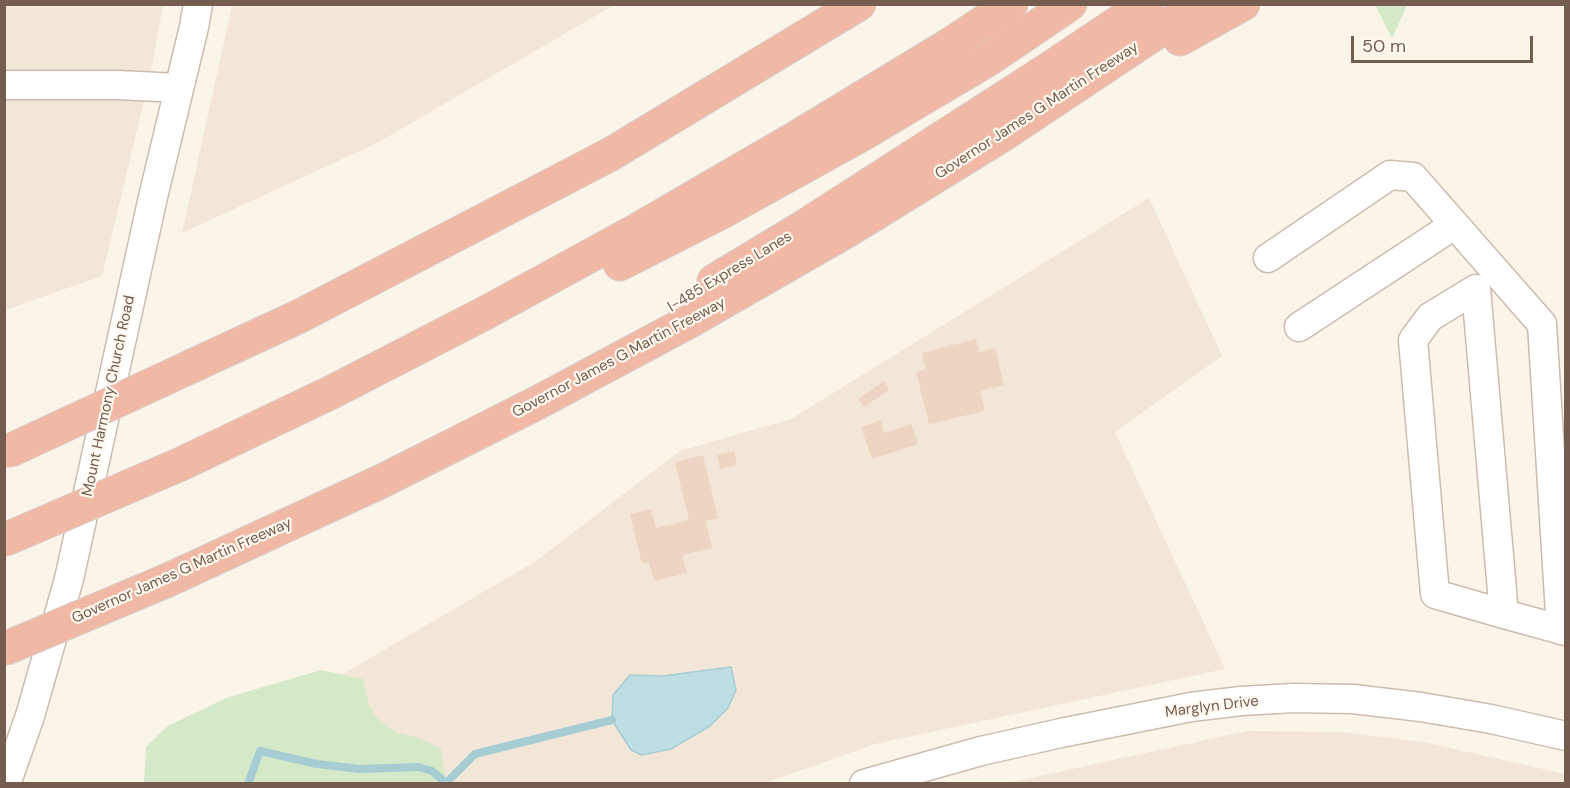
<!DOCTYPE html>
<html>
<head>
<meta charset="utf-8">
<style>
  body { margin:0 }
  #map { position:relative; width:1570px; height:788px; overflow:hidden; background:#fbf4e9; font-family:"DM Sans",sans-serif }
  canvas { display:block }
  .frame { position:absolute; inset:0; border:6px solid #745c4e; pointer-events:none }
  .scale { position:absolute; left:1351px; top:36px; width:182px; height:27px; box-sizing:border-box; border:3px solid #745c4e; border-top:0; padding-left:8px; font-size:18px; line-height:21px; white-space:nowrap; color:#745c4e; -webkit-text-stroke:4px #fef8ef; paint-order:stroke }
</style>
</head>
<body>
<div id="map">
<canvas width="1570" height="788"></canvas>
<div class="frame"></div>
<div class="scale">50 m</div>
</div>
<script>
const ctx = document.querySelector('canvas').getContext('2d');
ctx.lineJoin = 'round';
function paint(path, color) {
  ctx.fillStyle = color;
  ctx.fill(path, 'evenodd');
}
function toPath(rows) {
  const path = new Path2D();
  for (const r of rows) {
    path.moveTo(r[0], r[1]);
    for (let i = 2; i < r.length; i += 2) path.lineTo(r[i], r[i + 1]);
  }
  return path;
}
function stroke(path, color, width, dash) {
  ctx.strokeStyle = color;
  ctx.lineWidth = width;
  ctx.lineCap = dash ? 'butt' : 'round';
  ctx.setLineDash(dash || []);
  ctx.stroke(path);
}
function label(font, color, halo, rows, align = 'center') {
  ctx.font = font + ' "DM Sans",sans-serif';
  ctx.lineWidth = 4.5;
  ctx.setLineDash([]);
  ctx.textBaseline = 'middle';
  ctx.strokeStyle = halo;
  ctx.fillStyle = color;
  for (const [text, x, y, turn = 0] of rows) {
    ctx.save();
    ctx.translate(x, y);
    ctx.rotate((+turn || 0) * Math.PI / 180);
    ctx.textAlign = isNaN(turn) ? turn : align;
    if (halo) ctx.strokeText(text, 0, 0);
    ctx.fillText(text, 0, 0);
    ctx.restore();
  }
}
paint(toPath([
  [4,5,163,5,150,76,102,276,5,310],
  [232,6,232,4,614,5,377,143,182,233],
  [1149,198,1222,356,1115,432,1225,669,875,744,765,783,155,784,536,561,680,451,791,419],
  [1247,731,1341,732,1423,742,1565,774,1565,783,1008,783]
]), '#f2e6d8');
paint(toPath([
  [1375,5,1407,5,1392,38],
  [321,670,363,679,369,705,376,717,395,732,422,739,441,749,446,783,144,783,146,747,166,727,226,698]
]), '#d5e8c8');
const water = toPath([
  [731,667,736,690,728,708,710,726,671,749,642,755,631,750,612,720,613,695,630,675,663,676,731,667]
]);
paint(water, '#bfdee3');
stroke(water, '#a6cdd4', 1.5);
stroke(toPath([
  [248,784,260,751,317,764,360,769,419,767,432,771,446,783,475,754,612,720]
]), '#a6cdd4', 8);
paint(toPath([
  [976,339,979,352,995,348,1004,385,980,391,985,411,929,424,916,372,926,369,922,353],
  [884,381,889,390,864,407,858,399],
  [881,420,884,433,911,424,918,444,872,459,861,427],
  [734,451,737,465,720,469,717,455],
  [703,455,718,518,706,521,712,548,682,555,687,573,654,581,649,562,642,564,630,514,651,509,656,528,689,520,675,462]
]), '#eed4c3');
const minor = toPath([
  [4,85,118,85,179,88],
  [1268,258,1390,175,1413,177,1542,324,1561,630],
  [1299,327,1454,225],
  [1504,614,1476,289,1430,317,1413,340,1435,594,1504,614,1566,631],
  [6,784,30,716,69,579,153,197,194,27,198,4],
  [864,784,981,751,1061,733,1191,707,1241,701,1294,698,1353,699,1421,707,1491,719,1566,736]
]);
const highway = toPath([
  [1180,39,1243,4],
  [620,264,722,212,861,135,989,59,1070,4],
  [714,281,805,226,1049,69,1146,4],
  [192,366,300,316,611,154,859,4],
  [181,464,332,392,487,312,639,229,794,139,949,45,1011,4],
  [168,580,382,481,535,404,690,321,850,229,1004,134,1199,4]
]);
stroke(minor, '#ccbcb0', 31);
stroke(highway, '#d8d1cd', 35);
stroke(minor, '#fff', 28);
stroke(highway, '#f0b8a5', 33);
const highwayBridge = toPath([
  [9,451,192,366],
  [4,540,181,464],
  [4,649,168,580]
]);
stroke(highwayBridge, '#d8d1cd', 35, []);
stroke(highwayBridge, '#f0b8a5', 33);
label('15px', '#745c4e', '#fef8ef', [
  ["Governor James G Martin Freeway",1037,111,-33],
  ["I-485 Express Lanes",730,272,-31],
  ["Governor James G Martin Freeway",619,358,-28],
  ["Mount Harmony Church Road",109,396,-78],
  ["Governor James G Martin Freeway",182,571,-24],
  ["Marglyn Drive",1212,707,-7]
]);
</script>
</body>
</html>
